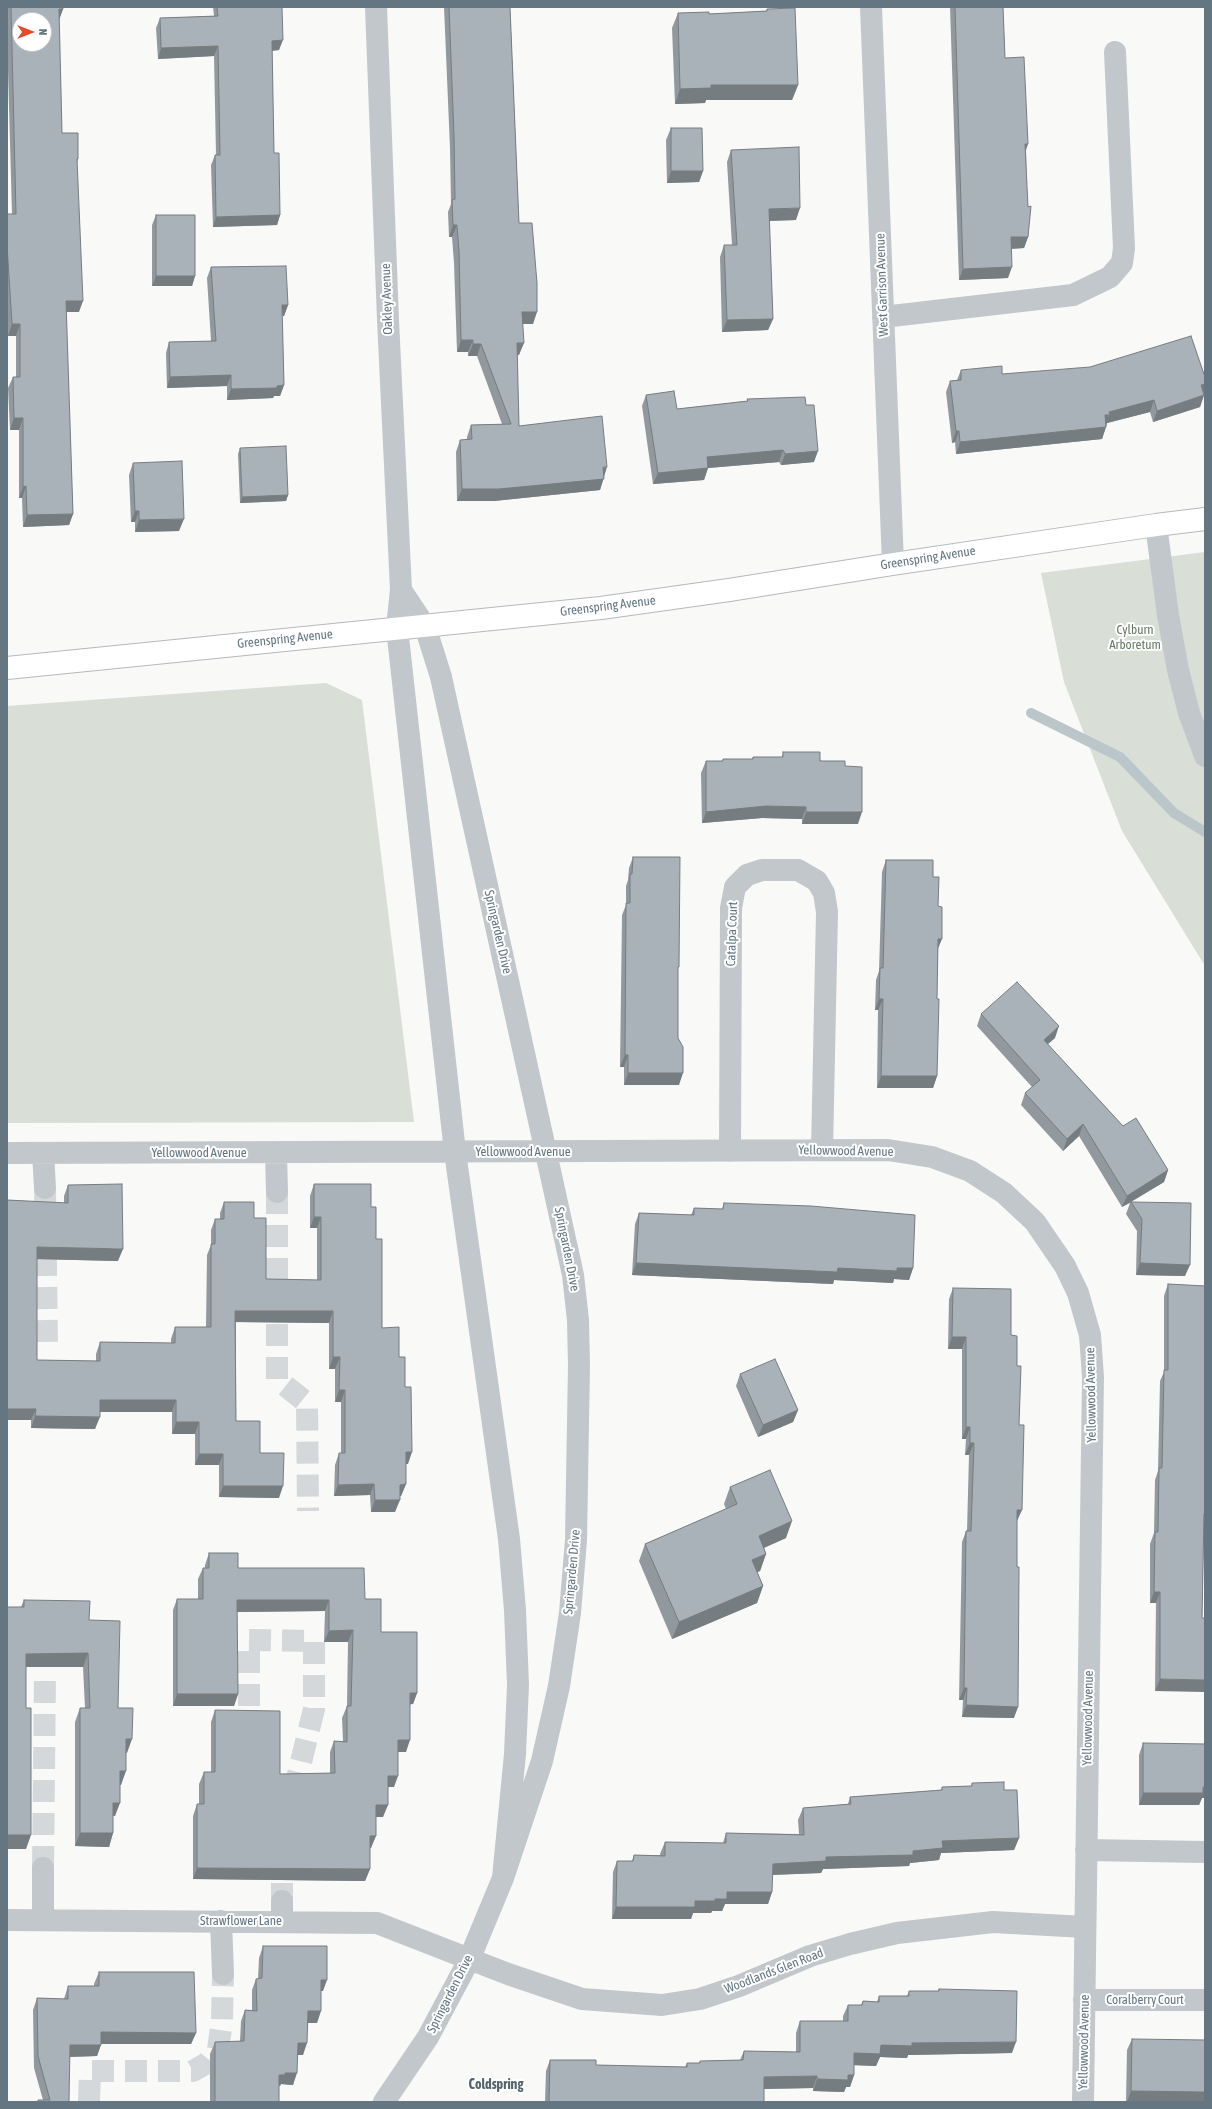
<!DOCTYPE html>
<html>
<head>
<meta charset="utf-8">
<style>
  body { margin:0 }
  #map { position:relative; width:1212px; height:2109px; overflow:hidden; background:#f9f9f7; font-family:"Asap Condensed",sans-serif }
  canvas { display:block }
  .frame { position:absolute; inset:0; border:8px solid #647682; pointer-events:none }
  .north { position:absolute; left:12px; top:12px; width:40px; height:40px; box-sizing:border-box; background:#fff; border:1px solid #c1c8cd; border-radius:50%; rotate:90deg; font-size:11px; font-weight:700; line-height:16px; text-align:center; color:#647682 }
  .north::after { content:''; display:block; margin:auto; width:14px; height:18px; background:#e54b2a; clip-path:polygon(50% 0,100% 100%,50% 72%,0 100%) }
</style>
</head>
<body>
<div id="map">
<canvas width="1212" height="2109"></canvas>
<div class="frame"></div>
<div class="north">N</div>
</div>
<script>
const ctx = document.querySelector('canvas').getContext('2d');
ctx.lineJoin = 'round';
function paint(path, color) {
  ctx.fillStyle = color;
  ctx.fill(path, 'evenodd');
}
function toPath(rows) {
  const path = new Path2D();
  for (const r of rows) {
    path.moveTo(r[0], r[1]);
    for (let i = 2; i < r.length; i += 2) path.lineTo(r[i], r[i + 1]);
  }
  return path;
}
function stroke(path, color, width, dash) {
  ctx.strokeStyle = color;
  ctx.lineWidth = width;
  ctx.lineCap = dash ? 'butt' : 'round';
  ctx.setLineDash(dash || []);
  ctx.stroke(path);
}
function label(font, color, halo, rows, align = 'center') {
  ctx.font = font + ' "Asap Condensed",sans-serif';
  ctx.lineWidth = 4;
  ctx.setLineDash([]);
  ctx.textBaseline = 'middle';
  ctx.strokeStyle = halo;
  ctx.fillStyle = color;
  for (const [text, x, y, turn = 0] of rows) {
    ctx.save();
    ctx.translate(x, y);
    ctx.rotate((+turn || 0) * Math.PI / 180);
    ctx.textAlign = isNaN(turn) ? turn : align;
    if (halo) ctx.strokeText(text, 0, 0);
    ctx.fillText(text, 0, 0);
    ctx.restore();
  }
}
paint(toPath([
  [1205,552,1205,966,1122,831,1064,682,1041,573],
  [326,683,362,700,414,1122,7,1123,7,706]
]), '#d9ded6');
stroke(toPath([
  [1031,713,1120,757,1174,813,1205,832]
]), '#bac6ca', 10);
stroke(toPath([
  [45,1188,47,1350],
  [277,1192,277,1379,307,1403,308,1511],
  [249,1706,249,1640,314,1641,314,1709,291,1803],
  [282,1850,282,1901],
  [43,1868,45,1675],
  [89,2102,90,2071,193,2071,207,2063,218,2049,222,2021,223,1974]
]), '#d4d8da', 22, [22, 11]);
const major = toPath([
  [7,668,601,608,729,590,893,564,1156,525,1205,519]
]);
stroke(major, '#b4b9bd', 24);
stroke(toPath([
  [376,7,388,320,401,590,397,628,455,1152,509,1539,515,1610,518,1685,515,1754,503,1878],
  [871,7,893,564],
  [883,317,1073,295,1110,277,1122,263,1124,248,1115,52],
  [1156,525,1168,615,1178,670,1189,713,1205,756],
  [730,1151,731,908,735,887,747,875,762,870,798,870,817,881,824,893,827,912,822,1150],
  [7,1153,888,1150,932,1157,970,1171,1004,1193,1035,1222,1065,1266,1078,1293,1090,1335,1093,1377,1083,2102],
  [43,1153,45,1188],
  [276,1153,277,1192],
  [1086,1850,1205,1852],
  [43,1868,43,1920],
  [282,1901,282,1921],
  [7,1920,377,1923,508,1974,582,1999,662,2005,700,1999,739,1986,810,1956,850,1944,897,1933,993,1922,1085,1927],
  [221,1921,223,1974],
  [1084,2000,1205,2000],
  [384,2102,428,2037,469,1960,503,1878,542,1761,559,1686,570,1613,576,1540,579,1365,578,1320,573,1275,441,677,425,626,401,590]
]), '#c2c7cb', 22);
stroke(major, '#fff', 22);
paint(toPath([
  [7,7,63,7,63,9,59,20,62,133,78,159,77,163,79,312,66,312,73,514,69,525,23,527,22,498,19,498,19,430,10,430,8,388,13,377,16,377,16,336,8,336,7,322,7,214,12,214,7,35],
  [213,7,282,7,279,50,272,51,274,153,280,215,277,225,213,227,211,165,215,155,216,155,214,56,158,59,156,28,160,18,214,16],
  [444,7,510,7,519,223,533,324,523,324,519,355,517,355,519,426,604,477,600,490,494,501,457,501,456,452,460,440,467,440,467,437,471,425,502,424,477,356,468,356,468,352,457,352,454,263,452,237,449,237,448,212,451,204,450,148],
  [950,7,1003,7,1005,58,1026,151,1028,237,1024,248,1011,249,1008,278,959,280,951,37],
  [767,9,798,85,792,100,706,100,705,103,675,104,672,28,678,13,709,14,766,11],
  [671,128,703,171,699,182,667,183,666,140],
  [731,150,796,220,769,221,773,319,768,330,722,332,720,257,724,245,732,245,727,162],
  [156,215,195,276,192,286,152,286,152,225],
  [211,267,288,305,284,316,282,316,284,385,280,396,274,396,273,398,227,400,227,386,167,388,166,353,169,342,211,341,207,278],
  [961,370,1002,374,1205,388,1203,392,1204,395,1200,407,1153,422,1150,412,1107,423,1102,439,956,454,955,442,952,443,946,392,950,381,957,380],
  [646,395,677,409,747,401,747,399,814,462,781,465,779,462,708,468,704,480,653,484,642,406],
  [240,448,288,495,286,501,240,503,238,454],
  [133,463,179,531,135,532,135,522,131,522,129,475],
  [783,752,845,766,858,824,802,824,802,819,762,818,702,823,701,773,706,761,722,761,723,759,752,759,753,757,782,757],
  [633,857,678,971,678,1038,679,1085,624,1085,624,1067,620,1067,622,915,626,905,626,886,628,880,629,868],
  [886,860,933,877,938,950,937,999,937,1076,933,1088,877,1088,878,1010,875,1010,876,980,879,971,882,872],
  [981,1014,1055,1038,1047,1044,1123,1126,1168,1170,1164,1182,1131,1202,1185,1276,1136,1275,1137,1231,1126,1214,1130,1203,1122,1207,1079,1136,1063,1151,1021,1105,1025,1093,1032,1087,977,1026],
  [314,1184,371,1207,376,1239,382,1328,399,1357,405,1387,408,1464,406,1464,406,1484,401,1496,400,1496,395,1512,371,1512,370,1495,334,1496,335,1465,339,1453,341,1453,341,1402,335,1402,335,1369,329,1369,329,1323,236,1322,236,1421,260,1453,279,1498,219,1497,219,1465,195,1465,195,1434,172,1434,172,1412,100,1412,95,1429,31,1428,31,1420,7,1420,7,1200,64,1203,64,1196,68,1185,118,1261,37,1259,37,1360,96,1361,96,1354,100,1342,171,1343,171,1339,175,1327,206,1327,207,1255,211,1245,211,1230,215,1219,220,1219,220,1213,224,1202,254,1218,266,1279,317,1280,317,1228,310,1228,310,1196],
  [724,1203,913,1268,909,1280,894,1279,893,1283,834,1280,833,1284,632,1275,635,1224,639,1213,691,1215,694,1208,722,1209],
  [1168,1284,1205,1286,1205,1525,1204,1525,1202,1618,1155,1691,1156,1603,1150,1603,1150,1544,1154,1533,1155,1480,1158,1471,1160,1381,1164,1372,1164,1296],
  [953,1288,1011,1335,1017,1521,1014,1718,962,1717,963,1700,959,1700,962,1542,966,1531,967,1531,969,1455,965,1455,966,1439,962,1439,962,1349,948,1349,949,1299],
  [740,1374,798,1410,793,1422,758,1437,736,1386],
  [730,1487,786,1538,764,1548,766,1554,760,1571,757,1572,763,1586,757,1603,672,1639,639,1561,645,1544,726,1509,724,1504],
  [209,1553,238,1568,365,1599,381,1632,417,1693,413,1704,410,1704,406,1752,398,1752,394,1787,388,1787,383,1817,376,1817,371,1848,370,1848,370,1869,365,1881,193,1879,193,1816,197,1804,199,1804,199,1784,204,1772,211,1772,211,1722,215,1710,280,1774,330,1773,330,1752,334,1741,343,1741,342,1718,347,1706,348,1642,324,1642,325,1611,237,1612,238,1694,234,1706,173,1706,173,1610,177,1599,198,1599,198,1579,203,1568,205,1568,205,1565],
  [24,1600,89,1620,118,1708,127,1753,126,1753,121,1785,120,1785,115,1816,113,1816,113,1833,109,1847,75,1846,75,1722,80,1708,85,1708,83,1667,26,1667,26,1849,7,1849,21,1607],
  [1143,1743,1205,1798,1202,1798,1199,1805,1139,1805,1139,1755],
  [972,1783,1004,1790,1019,1838,1014,1850,941,1853,939,1860,910,1863,909,1866,823,1869,821,1873,772,1875,772,1892,768,1904,725,1904,722,1911,712,1911,711,1913,693,1913,691,1919,612,1919,613,1872,617,1861,632,1861,634,1855,660,1855,660,1854,665,1842,723,1843,726,1833,799,1834,798,1820,803,1808,848,1804,850,1797,941,1790,942,1787,971,1786],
  [263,1946,323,1991,321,1991,317,2023,308,2023,303,2055,298,2055,293,2085,281,2084,280,2086,279,2086,279,2102,210,2102,210,2054,215,2042,240,2041,241,2021,245,2010,252,2010,252,1990,256,1979,258,1979,259,1958],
  [99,1972,196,2033,191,2044,101,2044,97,2056,69,2057,69,2102,37,2102,38,2100,43,2100,34,2068,33,2010,37,1998,64,1999,68,1986,94,1986,94,1984],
  [939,1989,1012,2053,908,2055,907,2058,880,2057,876,2066,854,2065,854,2075,850,2087,846,2087,844,2092,813,2091,813,2088,764,2089,764,2102,545,2102,546,2071,550,2060,596,2065,685,2067,687,2063,699,2063,700,2061,740,2060,744,2051,796,2052,796,2033,800,2021,843,2021,843,2016,848,2005,861,2005,863,2001,877,2002,879,1996,907,1996,909,1991,938,1991],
  [1132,2039,1205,2102,1126,2102,1127,2050]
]), '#91999e');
paint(toPath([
  [59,9,63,9,59,20],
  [283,40,279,50,268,51,272,41],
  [218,46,214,56,158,59,161,48],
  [711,85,798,85,792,100,706,100,705,103,675,104,680,89],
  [1025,144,1028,144,1024,156],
  [671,171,703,171,699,182,667,183],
  [800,208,796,220,764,221,769,209],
  [280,215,277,225,213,227,216,217],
  [453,225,457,225,452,237,449,237],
  [1011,237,1028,237,1024,248,1006,249],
  [1012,267,1008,278,959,280,963,269],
  [156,276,195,276,192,286,152,286],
  [66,301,83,301,79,312,62,312],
  [282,305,288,305,284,316,278,316],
  [522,312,537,312,533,324,518,324],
  [773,319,768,330,722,332,727,320],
  [12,324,20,324,16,336,8,336],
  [461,340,473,340,468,352,457,352],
  [517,343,524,343,519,355,513,355],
  [473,344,481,344,477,356,468,356],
  [231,375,227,386,167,388,170,377],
  [1205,384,1205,388,1203,394,1201,385],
  [284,385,280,396,274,396,273,398,227,400,231,389],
  [1204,395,1200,407,1153,422,1157,411],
  [1154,400,1150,412,1107,423,1106,427,1105,415,1109,412],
  [14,418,23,418,19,430,10,430],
  [1106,427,1102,439,956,454,960,442],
  [956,431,959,431,955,442,952,443],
  [783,450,779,462,708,468,704,480,653,484,658,473,707,457],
  [818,451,814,462,781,465,785,454],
  [607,467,600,490,494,501,457,501,462,489],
  [26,486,22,498,19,498,23,487],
  [288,495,286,501,240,503,242,497],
  [135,511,139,511,135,522,131,522],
  [73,514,69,525,23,527,27,515],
  [184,519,179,531,135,532,139,520],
  [766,806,806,807,802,819,762,818,702,823,706,812],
  [806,812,862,812,858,824,802,824],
  [938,939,942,939,937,951],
  [879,999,883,999,878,1010,875,1010],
  [1059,1026,1055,1038,1039,1052,1044,1040],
  [625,1055,628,1055,624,1067,620,1067],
  [628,1073,683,1073,679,1085,624,1085],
  [881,1076,937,1076,933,1088,877,1088],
  [1083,1124,1079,1136,1063,1151,1067,1139],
  [1168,1170,1164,1182,1122,1207,1127,1196],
  [314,1217,321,1217,317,1228,310,1228],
  [37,1247,123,1249,118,1261,33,1259],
  [636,1263,838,1268,913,1268,909,1280,894,1279,893,1283,834,1280,833,1284,632,1275],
  [1140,1263,1190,1265,1185,1276,1136,1275],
  [235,1311,333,1311,329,1323,231,1322],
  [952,1337,966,1337,962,1349,948,1349],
  [333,1357,340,1357,335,1369,329,1369],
  [339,1390,345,1390,341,1402,335,1402],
  [100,1400,176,1400,172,1412,95,1412],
  [7,1409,36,1409,31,1420,7,1420],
  [798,1410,793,1422,758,1437,763,1425],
  [35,1416,100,1417,95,1429,31,1428],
  [176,1422,199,1422,195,1434,172,1434],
  [966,1427,970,1427,966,1439,962,1439],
  [970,1443,974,1443,969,1455,965,1455],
  [406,1452,412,1452,408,1464,401,1464],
  [199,1454,223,1454,219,1465,195,1465],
  [374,1484,370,1495,334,1496,338,1485],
  [406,1484,401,1496,395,1496,400,1485],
  [223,1486,283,1486,279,1498,219,1497],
  [375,1500,400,1500,395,1512,371,1512],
  [1017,1510,1022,1510,1017,1521],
  [792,1521,786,1538,752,1553,759,1536],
  [766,1554,760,1571,746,1577,752,1560],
  [763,1586,757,1603,672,1639,679,1622],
  [1154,1592,1160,1592,1156,1603,1150,1603],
  [237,1600,329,1600,325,1611,233,1612],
  [353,1630,348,1642,324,1642,329,1631],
  [88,1653,83,1667,21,1667,26,1654],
  [1160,1679,1205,1680,1205,1692,1155,1691],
  [964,1688,967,1688,963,1700,959,1700],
  [410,1693,417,1693,413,1704,406,1705],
  [177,1694,238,1694,234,1706,173,1706],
  [966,1705,1018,1707,1014,1718,962,1717],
  [126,1739,132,1739,127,1753,121,1752],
  [398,1740,410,1740,406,1752,394,1752],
  [120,1771,126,1771,121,1785,115,1785],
  [388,1776,398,1776,394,1787,383,1787],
  [1205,1787,1205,1798,1202,1798,1199,1805,1139,1805,1143,1793],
  [113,1803,120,1803,115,1816,109,1816],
  [376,1805,388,1805,383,1817,372,1817],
  [80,1833,113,1833,109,1847,75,1846],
  [7,1835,31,1835,26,1849,7,1849],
  [370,1836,376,1836,371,1848,366,1848],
  [1019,1838,1014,1850,941,1853,939,1860,910,1863,909,1866,823,1869,821,1873,768,1875,773,1864,826,1857,913,1851,942,1841],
  [197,1868,370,1869,365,1881,193,1879],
  [727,1892,772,1892,768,1904,725,1904,722,1911,712,1911,711,1913,693,1913,691,1919,612,1919,616,1907,715,1899],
  [321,1980,327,1980,323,1991,317,1991],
  [308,2011,321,2011,317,2023,303,2023],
  [101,2032,196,2033,191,2044,97,2044],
  [1016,2042,1012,2053,908,2055,907,2058,880,2057,876,2066,850,2065,854,2053,881,2045,912,2043],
  [298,2043,307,2043,303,2055,294,2055],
  [70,2045,101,2045,97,2056,65,2057],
  [285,2073,297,2073,293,2085,281,2084,280,2086,274,2086,279,2075],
  [848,2075,854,2075,850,2087,846,2087,844,2092,813,2091,817,2079],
  [817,2076,813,2088,760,2089,764,2077],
  [1131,2091,1205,2092,1205,2102,1127,2102]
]), '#767d81');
const building = toPath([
  [11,7,63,7,63,9,59,9,62,133,78,133,78,159,77,159,83,301,66,301,73,514,27,515,26,486,23,487,23,418,14,418,13,377,20,377,20,324,12,324,7,245,7,214,16,214,11,7],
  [20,20,44,20,44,44,20,44,20,20],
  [217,7,282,7,283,40,272,41,274,153,279,153,280,215,216,217,215,155,220,155,218,46,161,48,160,18,218,16,217,7],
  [449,7,510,7,519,223,532,223,537,283,537,312,522,312,524,343,517,343,519,426,602,416,607,467,603,467,604,479,499,489,462,489,460,440,472,439,471,425,511,424,481,344,473,344,473,340,461,340,459,251,457,225,453,225,452,200,455,199,454,136,449,7],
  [955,7,1003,7,1005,58,1024,57,1028,144,1025,144,1028,207,1031,206,1028,237,1011,237,1012,267,963,269,955,7],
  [795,8,798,85,711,85,711,88,680,89,678,13,709,12,709,14,767,11,767,9,795,8],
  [671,128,702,128,703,171,671,171,671,128],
  [799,147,800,208,769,209,773,319,727,320,724,245,737,245,731,150,799,147],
  [156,215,195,215,195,276,156,276,156,215],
  [286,266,288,305,282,305,284,385,277,386,277,388,231,389,231,375,170,377,169,342,216,341,211,267,286,266],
  [1191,336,1205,377,1205,384,1201,385,1204,395,1157,411,1154,400,1109,412,1110,415,1105,415,1106,427,960,442,959,431,956,431,950,381,961,380,961,370,1002,366,1002,374,1090,367,1191,336],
  [674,391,677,409,748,401,747,399,805,397,806,405,814,405,818,451,785,454,783,450,707,457,708,468,658,473,646,395,674,391],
  [286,446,288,495,242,497,240,448,286,446],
  [182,461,184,519,139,520,139,511,135,511,133,463,182,461],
  [783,752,820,752,820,761,845,761,845,766,862,767,862,812,806,812,806,807,766,806,706,812,706,761,723,761,723,759,753,759,753,757,783,757,783,752],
  [633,857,680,857,679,967,678,967,678,1038,683,1047,683,1073,628,1073,628,1055,625,1055,626,903,630,903,630,874,632,874,633,857],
  [886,860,933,860,933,877,939,877,938,906,942,907,942,939,938,939,937,999,939,999,937,1076,881,1076,883,999,879,999,880,968,883,968,886,860],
  [1017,982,1059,1026,1044,1040,1123,1126,1136,1118,1168,1170,1127,1196,1083,1124,1067,1139,1025,1093,1040,1080,981,1014,1017,982],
  [122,1184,123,1249,37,1247,37,1360,100,1361,100,1342,175,1343,175,1327,211,1327,211,1244,215,1244,215,1219,224,1219,224,1202,254,1202,254,1218,266,1218,266,1279,321,1280,321,1217,314,1217,314,1184,371,1184,371,1207,376,1207,376,1239,382,1239,382,1328,399,1327,399,1357,405,1357,405,1387,411,1387,412,1452,406,1452,406,1484,400,1485,400,1500,375,1500,374,1484,338,1485,339,1453,345,1453,345,1390,339,1390,340,1357,333,1357,333,1311,235,1311,236,1421,260,1421,260,1453,284,1453,283,1486,223,1486,223,1454,199,1454,199,1422,176,1422,176,1400,100,1400,100,1417,35,1416,36,1409,7,1409,7,1200,68,1203,68,1185,122,1184],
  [1131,1202,1191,1203,1190,1265,1140,1263,1142,1219,1131,1202],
  [724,1203,811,1206,915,1215,913,1268,897,1268,897,1271,838,1268,837,1272,636,1263,639,1213,694,1215,694,1208,723,1209,724,1203],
  [1168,1284,1205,1286,1205,1514,1204,1514,1202,1618,1205,1618,1205,1680,1160,1679,1160,1592,1154,1592,1155,1532,1158,1532,1159,1468,1162,1468,1164,1370,1168,1370,1168,1284],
  [953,1288,1011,1289,1011,1335,1017,1336,1017,1366,1021,1366,1019,1425,1024,1425,1022,1510,1017,1510,1017,1567,1019,1567,1018,1707,966,1705,967,1688,964,1688,966,1531,971,1531,974,1443,970,1443,970,1427,966,1427,966,1337,952,1337,953,1288],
  [775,1359,798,1410,763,1425,740,1374,775,1359],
  [770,1470,792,1521,759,1536,766,1554,752,1560,763,1586,679,1622,645,1544,737,1504,730,1487,770,1470],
  [209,1553,238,1553,238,1568,364,1568,365,1599,381,1599,381,1632,417,1632,417,1693,410,1693,410,1740,398,1740,398,1776,388,1776,388,1805,376,1805,376,1836,370,1836,370,1869,197,1868,197,1804,204,1804,204,1772,215,1772,215,1710,280,1711,280,1774,335,1773,334,1741,347,1742,347,1706,351,1706,353,1630,329,1631,329,1600,237,1600,238,1694,177,1694,177,1599,203,1599,203,1568,209,1568,209,1553],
  [24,1600,90,1601,89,1620,120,1621,118,1708,133,1708,132,1739,126,1739,126,1771,120,1771,120,1803,113,1803,113,1833,80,1833,80,1708,90,1708,88,1653,26,1654,26,1708,31,1708,31,1835,7,1835,7,1607,24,1607,24,1600],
  [1143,1743,1205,1744,1205,1787,1203,1787,1203,1793,1143,1793,1143,1743],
  [1004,1782,1004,1790,1017,1790,1019,1838,942,1841,943,1848,913,1851,913,1855,826,1857,826,1861,773,1864,772,1892,727,1892,727,1899,715,1899,715,1901,695,1901,695,1907,616,1907,617,1861,633,1861,634,1855,665,1856,665,1842,726,1843,726,1833,804,1835,803,1808,851,1804,850,1797,942,1790,942,1787,972,1786,972,1783,1004,1782],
  [263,1946,327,1946,327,1980,321,1980,321,2011,308,2011,307,2043,298,2043,297,2073,285,2073,285,2075,279,2075,279,2102,215,2102,215,2042,244,2041,245,2010,257,2011,256,1979,262,1978,263,1946],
  [99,1972,194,1972,196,2033,101,2032,101,2045,70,2045,69,2102,38,2102,38,2100,50,2100,38,2056,37,1998,68,1999,68,1986,99,1986,99,1972],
  [939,1989,1017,1991,1016,2042,912,2043,912,2046,881,2045,880,2054,854,2053,854,2075,848,2075,848,2080,817,2079,817,2076,764,2077,764,2102,549,2102,550,2060,596,2060,596,2065,687,2067,687,2063,700,2063,700,2061,743,2060,744,2051,800,2052,800,2021,848,2021,848,2005,862,2005,863,2001,879,2002,879,1996,909,1996,909,1991,939,1991,939,1989],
  [1132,2039,1205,2040,1205,2092,1131,2091,1132,2039]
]);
paint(building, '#a9b2b8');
stroke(building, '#767d81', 1);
label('13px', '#647682', '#fff', [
  ["West Garrison Avenue",882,285,-92],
  ["Oakley Avenue",387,299,-92],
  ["Greenspring Avenue",928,558,-9],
  ["Greenspring Avenue",608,606,-7],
  ["Greenspring Avenue",285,639,-6],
  ["Springarden Drive",498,932,77],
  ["Catalpa Court",732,934,-88],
  ["Yellowwood Avenue",846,1151,1],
  ["Yellowwood Avenue",523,1152],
  ["Yellowwood Avenue",199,1153],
  ["Springarden Drive",567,1249,79],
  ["Yellowwood Avenue",1091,1395,-91],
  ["Springarden Drive",572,1572,-85],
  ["Yellowwood Avenue",1088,1718,-89],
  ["Strawflower Lane",241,1921],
  ["Woodlands Glen Road",774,1971,-21],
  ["Springarden Drive",450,1994,-63],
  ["Coralberry Court",1145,2000],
  ["Yellowwood Avenue",1084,2042,-89]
]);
label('13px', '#687a63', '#fff', [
  ["Cylburn",1135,630],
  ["Arboretum",1135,645]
]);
label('bold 14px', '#56646d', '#fff', [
  ["Coldspring",496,2085]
]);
</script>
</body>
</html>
